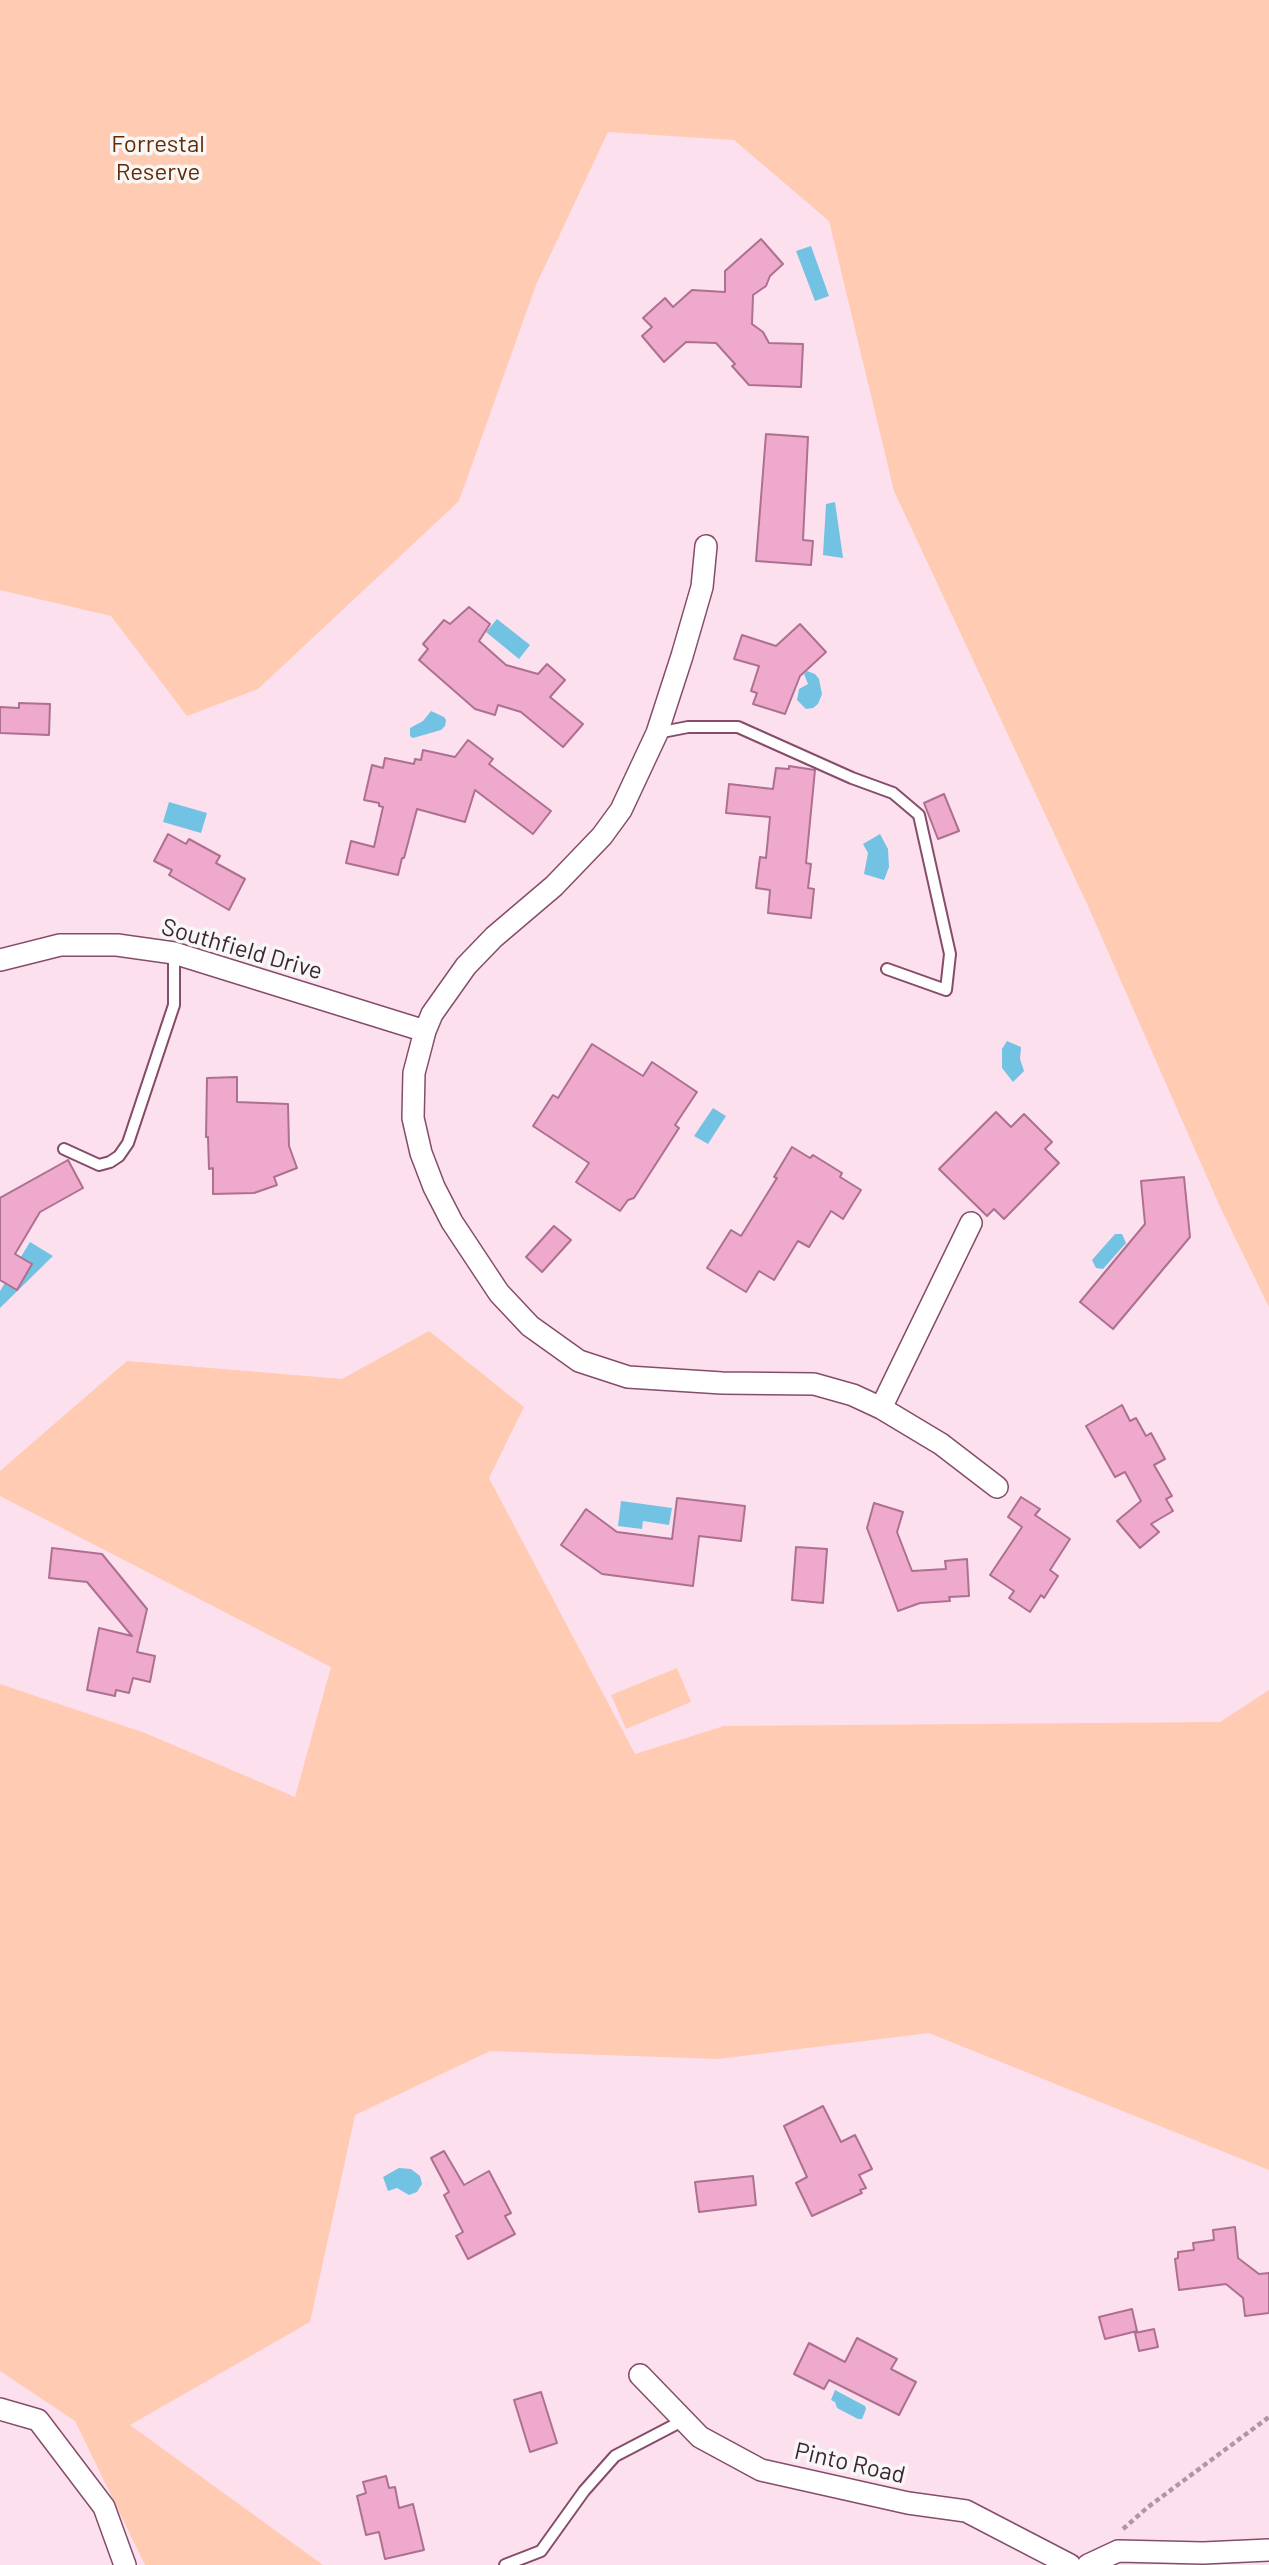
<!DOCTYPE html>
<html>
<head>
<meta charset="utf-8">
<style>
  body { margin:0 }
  canvas { display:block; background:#fde0ee }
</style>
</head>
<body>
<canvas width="1269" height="2565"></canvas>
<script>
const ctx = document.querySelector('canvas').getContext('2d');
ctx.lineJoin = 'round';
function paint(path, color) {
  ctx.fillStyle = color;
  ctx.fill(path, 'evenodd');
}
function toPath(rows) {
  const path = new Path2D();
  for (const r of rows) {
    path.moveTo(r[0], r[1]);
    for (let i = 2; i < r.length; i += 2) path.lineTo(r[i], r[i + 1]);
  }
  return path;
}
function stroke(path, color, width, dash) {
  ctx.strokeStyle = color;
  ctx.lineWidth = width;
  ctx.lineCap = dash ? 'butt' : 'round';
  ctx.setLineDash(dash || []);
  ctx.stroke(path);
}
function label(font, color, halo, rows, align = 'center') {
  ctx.font = font + ' Barlow,sans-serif';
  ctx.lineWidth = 7;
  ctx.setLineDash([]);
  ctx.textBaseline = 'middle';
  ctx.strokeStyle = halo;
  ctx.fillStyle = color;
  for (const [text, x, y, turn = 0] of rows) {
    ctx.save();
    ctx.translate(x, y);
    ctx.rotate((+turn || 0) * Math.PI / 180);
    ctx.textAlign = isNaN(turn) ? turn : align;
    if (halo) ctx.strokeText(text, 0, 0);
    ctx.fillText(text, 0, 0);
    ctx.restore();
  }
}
paint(toPath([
  [0,0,1269,0,1269,1307,1221,1209,1088,906,894,491,829,221,734,140,608,132,536,285,459,501,258,689,187,716,111,616,0,590],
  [429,1331,524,1407,489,1478,635,1754,724,1726,1220,1722,1269,1690,1269,2170,929,2033,718,2059,490,2051,355,2115,310,2322,130,2425,323,2565,145,2565,75,2421,0,2371,0,1684,145,1733,295,1797,331,1667,0,1496,0,1471,127,1361,342,1379],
  [677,1668,691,1702,626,1729,611,1695]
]), '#ffcbb2');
paint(toPath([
  [811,246,829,296,815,301,796,251],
  [835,502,843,558,823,555,826,504],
  [497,619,530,645,519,659,486,632],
  [807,671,815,674,819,679,822,694,818,704,813,708,806,709,797,700,799,689,808,684,804,674],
  [431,711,444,717,446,720,445,726,441,730,413,738,410,736,410,728,423,721],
  [169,802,207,813,201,833,163,822],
  [880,834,888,849,889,867,884,880,864,874,868,853,863,844],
  [1007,1041,1021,1047,1020,1059,1024,1071,1013,1082,1002,1068,1002,1049],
  [713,1108,726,1116,708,1144,694,1136],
  [1115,1234,1122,1234,1126,1243,1103,1269,1096,1268,1092,1260],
  [30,1242,53,1256,0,1308,0,1291],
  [621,1501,672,1508,669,1525,643,1521,642,1529,618,1526],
  [399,2168,411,2169,420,2176,422,2184,417,2192,409,2195,397,2188,388,2191,383,2177],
  [835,2390,865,2406,866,2409,862,2419,858,2419,837,2408,835,2402,831,2400]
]), '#72c2e4');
const building = toPath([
  [761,239,783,264,770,276,766,286,753,295,752,324,763,332,769,343,803,344,801,387,749,385,732,366,735,364,716,343,686,342,664,362,642,336,652,327,643,318,665,298,673,307,692,290,725,292,725,271,761,239],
  [766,434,808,437,803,540,813,541,811,565,756,561,766,434],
  [469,607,490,624,479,641,506,665,538,674,547,664,565,680,550,697,583,724,563,747,521,712,498,705,495,715,475,709,419,660,428,649,423,644,444,620,450,624,469,607],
  [800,624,826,652,800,676,785,714,753,704,757,693,751,691,759,666,734,659,742,635,776,646,800,624],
  [19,703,50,704,49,735,0,733,0,707,19,708,19,703],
  [468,740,493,759,489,764,551,811,533,834,475,790,465,822,417,809,404,858,402,858,398,875,346,863,351,841,374,847,383,807,379,806,379,803,364,800,372,765,383,768,385,758,414,764,415,759,421,760,423,750,455,757,468,740],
  [789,766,815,770,806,863,811,864,808,888,814,889,811,918,768,913,770,890,756,888,760,857,766,858,770,817,726,813,729,784,773,789,776,768,789,769,789,766],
  [944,794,959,831,938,839,924,803,944,794],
  [168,834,186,844,189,839,220,856,216,863,245,879,229,910,169,875,172,870,154,861,168,834],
  [592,1044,643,1076,652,1062,697,1092,675,1125,679,1128,634,1198,628,1200,620,1211,576,1182,589,1163,533,1126,553,1095,558,1098,592,1044],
  [237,1077,237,1102,288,1104,289,1146,297,1168,274,1177,277,1185,254,1193,213,1194,213,1168,209,1169,208,1137,206,1137,207,1078,237,1077],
  [996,1112,1011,1127,1024,1114,1052,1142,1045,1149,1059,1163,1004,1219,994,1209,987,1216,939,1169,996,1112],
  [792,1147,810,1158,813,1155,842,1173,840,1177,861,1190,843,1219,831,1211,809,1247,798,1241,774,1280,759,1271,746,1292,707,1268,731,1230,741,1236,777,1178,774,1177,792,1147],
  [68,1160,83,1188,40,1212,15,1254,32,1264,17,1290,0,1280,0,1198,68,1160],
  [1184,1177,1190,1237,1113,1329,1080,1302,1145,1224,1141,1181,1184,1177],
  [554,1226,571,1240,542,1272,526,1257,554,1226],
  [1122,1405,1130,1421,1136,1418,1146,1436,1151,1433,1165,1459,1154,1465,1172,1496,1166,1499,1173,1511,1151,1524,1159,1532,1140,1548,1117,1521,1141,1501,1125,1472,1115,1477,1086,1426,1122,1405],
  [1021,1497,1040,1509,1035,1515,1070,1539,1050,1570,1058,1576,1044,1598,1041,1595,1030,1612,1009,1598,1014,1591,990,1575,1022,1527,1008,1517,1021,1497],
  [677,1498,745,1506,741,1541,699,1536,693,1586,602,1574,561,1545,586,1509,617,1532,672,1539,677,1498],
  [874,1503,903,1512,897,1532,912,1571,946,1569,945,1561,967,1559,969,1596,949,1597,950,1601,920,1603,898,1611,867,1528,874,1503],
  [796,1547,827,1549,823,1603,792,1600,796,1547],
  [52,1548,102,1554,147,1609,137,1652,155,1656,150,1682,133,1678,129,1693,116,1690,115,1696,87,1690,99,1628,132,1636,87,1582,49,1578,52,1548],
  [823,2106,841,2142,855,2135,872,2169,859,2175,866,2188,860,2190,862,2193,812,2216,796,2183,807,2177,784,2126,823,2106],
  [444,2151,464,2185,489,2171,511,2213,505,2216,515,2234,468,2259,456,2236,463,2232,444,2195,449,2192,431,2158,444,2151],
  [753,2176,756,2205,699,2212,695,2182,753,2176],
  [1235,2227,1238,2258,1259,2274,1269,2273,1269,2313,1245,2316,1243,2298,1226,2284,1179,2290,1175,2259,1178,2258,1178,2252,1194,2250,1193,2243,1214,2240,1213,2230,1235,2227],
  [1132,2309,1137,2331,1105,2339,1099,2317,1132,2309],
  [1154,2329,1158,2347,1139,2351,1135,2333,1154,2329],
  [857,2338,897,2359,891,2369,916,2382,899,2415,829,2380,824,2389,794,2374,809,2343,845,2362,857,2338],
  [541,2392,557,2443,530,2452,514,2400,541,2392],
  [386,2476,389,2488,395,2487,399,2508,413,2504,424,2550,385,2559,379,2532,366,2535,357,2496,366,2493,363,2482,386,2476]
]);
paint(building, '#eea9cc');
stroke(building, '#ad7090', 2);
const service = toPath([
  [657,733,688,727,738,727,852,778,893,793,919,815,950,954,946,990,887,969],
  [64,1149,99,1165,110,1162,119,1156,128,1143,174,1005,174,953],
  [505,2565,541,2551,584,2491,615,2456,684,2420]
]);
const minor = toPath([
  [706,546,702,587,682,656,657,733,621,810,602,836,554,886,494,937,466,966,432,1014,425,1031,414,1073,413,1118,421,1153,434,1187,452,1222,499,1293,530,1326,579,1361,628,1377,722,1383,814,1384,853,1395,881,1408,941,1444,997,1487],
  [0,960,60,945,117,945,174,953,425,1031],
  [881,1408,971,1223],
  [640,2375,700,2437,761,2470,908,2503,966,2511,1070,2565],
  [0,2409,38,2420,104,2507,125,2565],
  [1088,2565,1118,2551,1203,2553,1269,2550]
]);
stroke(service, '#864c6b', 14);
stroke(minor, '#864c6b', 24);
stroke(toPath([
  [1123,2529,1148,2507,1269,2417]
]), '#b195a3', 4.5, [5, 3.5]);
stroke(service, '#fff', 10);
stroke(minor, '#fff', 21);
label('24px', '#662a03', '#f7f7f7', [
  ["Forrestal",158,144],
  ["Reserve",158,172]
]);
label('24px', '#3e2532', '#f7f7f7', [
  ["Southfield Drive",242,949,16],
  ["Pinto Road",850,2463,13]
]);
</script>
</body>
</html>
